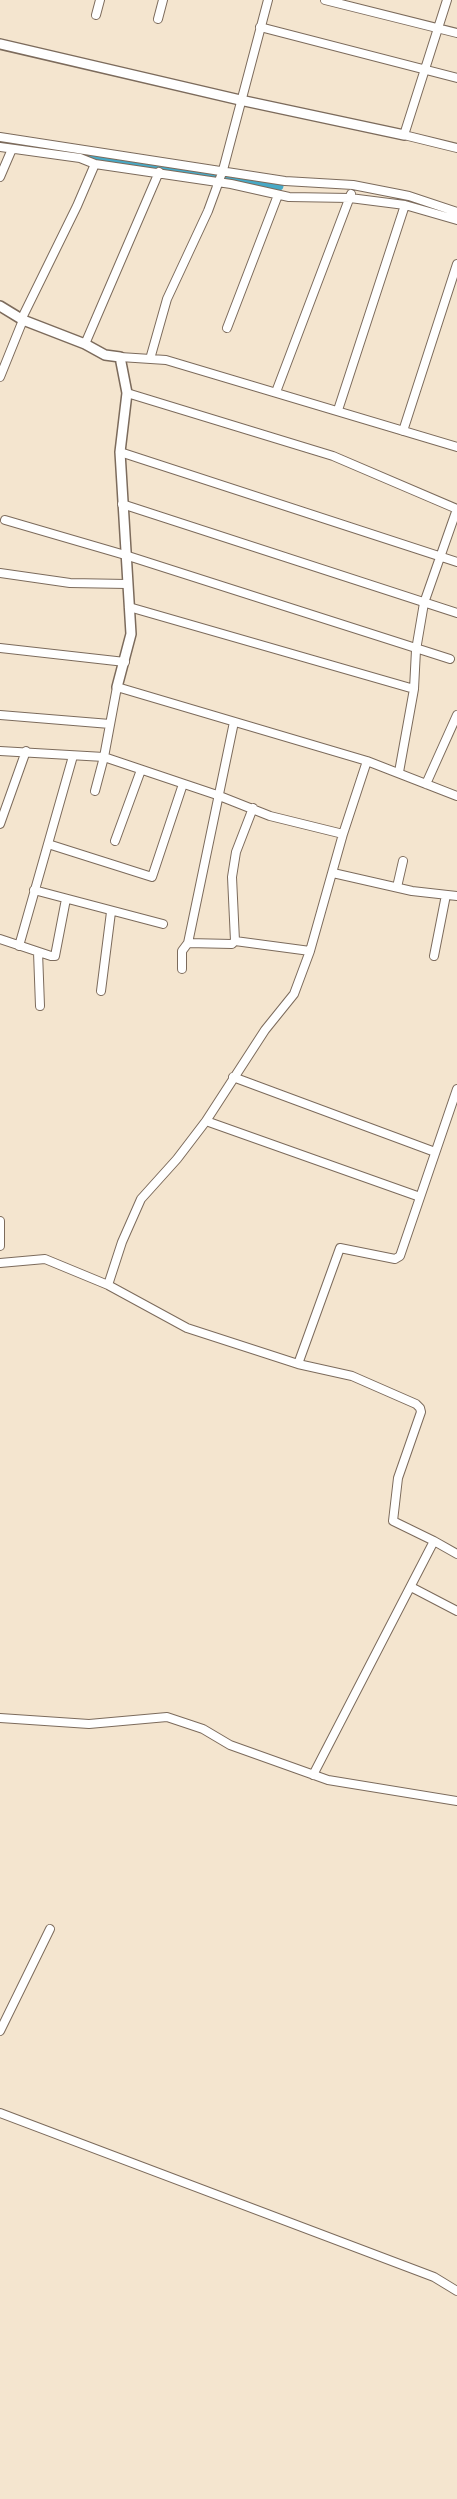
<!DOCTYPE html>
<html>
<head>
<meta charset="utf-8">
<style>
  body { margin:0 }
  canvas { display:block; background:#f4e5cf }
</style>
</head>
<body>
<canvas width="457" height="2499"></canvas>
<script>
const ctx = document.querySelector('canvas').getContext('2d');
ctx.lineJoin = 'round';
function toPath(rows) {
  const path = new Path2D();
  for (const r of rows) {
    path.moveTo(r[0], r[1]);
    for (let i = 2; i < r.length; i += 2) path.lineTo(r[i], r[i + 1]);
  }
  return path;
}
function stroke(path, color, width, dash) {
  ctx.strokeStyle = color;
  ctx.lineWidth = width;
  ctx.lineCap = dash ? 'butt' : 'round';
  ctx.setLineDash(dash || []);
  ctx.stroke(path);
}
stroke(toPath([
  [0,142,279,186]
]), '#47a9c6', 9);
const minor = toPath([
  [325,0,457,33],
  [447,0,404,135,457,148],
  [96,15,100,0],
  [158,19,163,0],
  [260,27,457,78],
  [0,137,285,181,353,185,409,196,457,212],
  [0,147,80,158,95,164,231,184,289,197,350,198,405,205,457,220],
  [0,177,12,149],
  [22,318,77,206,95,164],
  [227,328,278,195],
  [85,344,159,172],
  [120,357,166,360,457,447],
  [150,359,167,299,208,211,223,170,268,0],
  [0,377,23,320],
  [276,392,351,194],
  [127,393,333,456,457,509],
  [338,410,405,205],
  [403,431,457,264],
  [120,452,457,562],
  [122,504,457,613],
  [5,520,125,555,450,659],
  [0,573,70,583,127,584],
  [129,607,414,689],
  [0,648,125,662],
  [0,715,110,724],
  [0,751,104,757,217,795,270,816,343,834],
  [399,772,414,689,416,650,424,603,457,509],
  [426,784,457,715],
  [95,791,104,757,117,687,367,761,457,796],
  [0,824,26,751],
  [115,841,141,770],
  [48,844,152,877,183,784],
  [333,873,412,891,457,896],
  [397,887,403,861],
  [34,890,163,924],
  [0,939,51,956,55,956,66,899],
  [235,941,232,877,236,852,253,808],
  [188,943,234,722],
  [19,946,73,756],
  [38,952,40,1006],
  [434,956,446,895],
  [182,969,182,951,188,943,232,944,235,941,310,951],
  [101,991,111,912],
  [233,1077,435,1152],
  [206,1121,420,1197],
  [0,1221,0,1246],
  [0,1263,45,1259,108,1285,187,1328,298,1364,352,1376,416,1404,420,1408,421,1412,398,1478,393,1521,434,1541,313,1775],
  [108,1285,122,1242,141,1199,177,1159,206,1121,265,1030,294,994,310,951,343,834,367,761],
  [298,1364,340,1248,395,1259,400,1256,457,1089],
  [434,1541,457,1554],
  [411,1587,457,1611],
  [0,1718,89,1724,167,1717,203,1729,230,1745,328,1780,457,1801],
  [0,2031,50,1929],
  [0,2113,434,2277,457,2291]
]);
const tertiary = toPath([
  [0,44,240,100,404,135],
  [0,306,23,320,85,344,105,355,120,357,127,393,120,452,131,634,117,687]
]);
stroke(minor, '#7c6b5c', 10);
stroke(tertiary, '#7c6b5c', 12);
stroke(minor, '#fff', 8);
stroke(tertiary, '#fff', 9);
</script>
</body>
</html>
